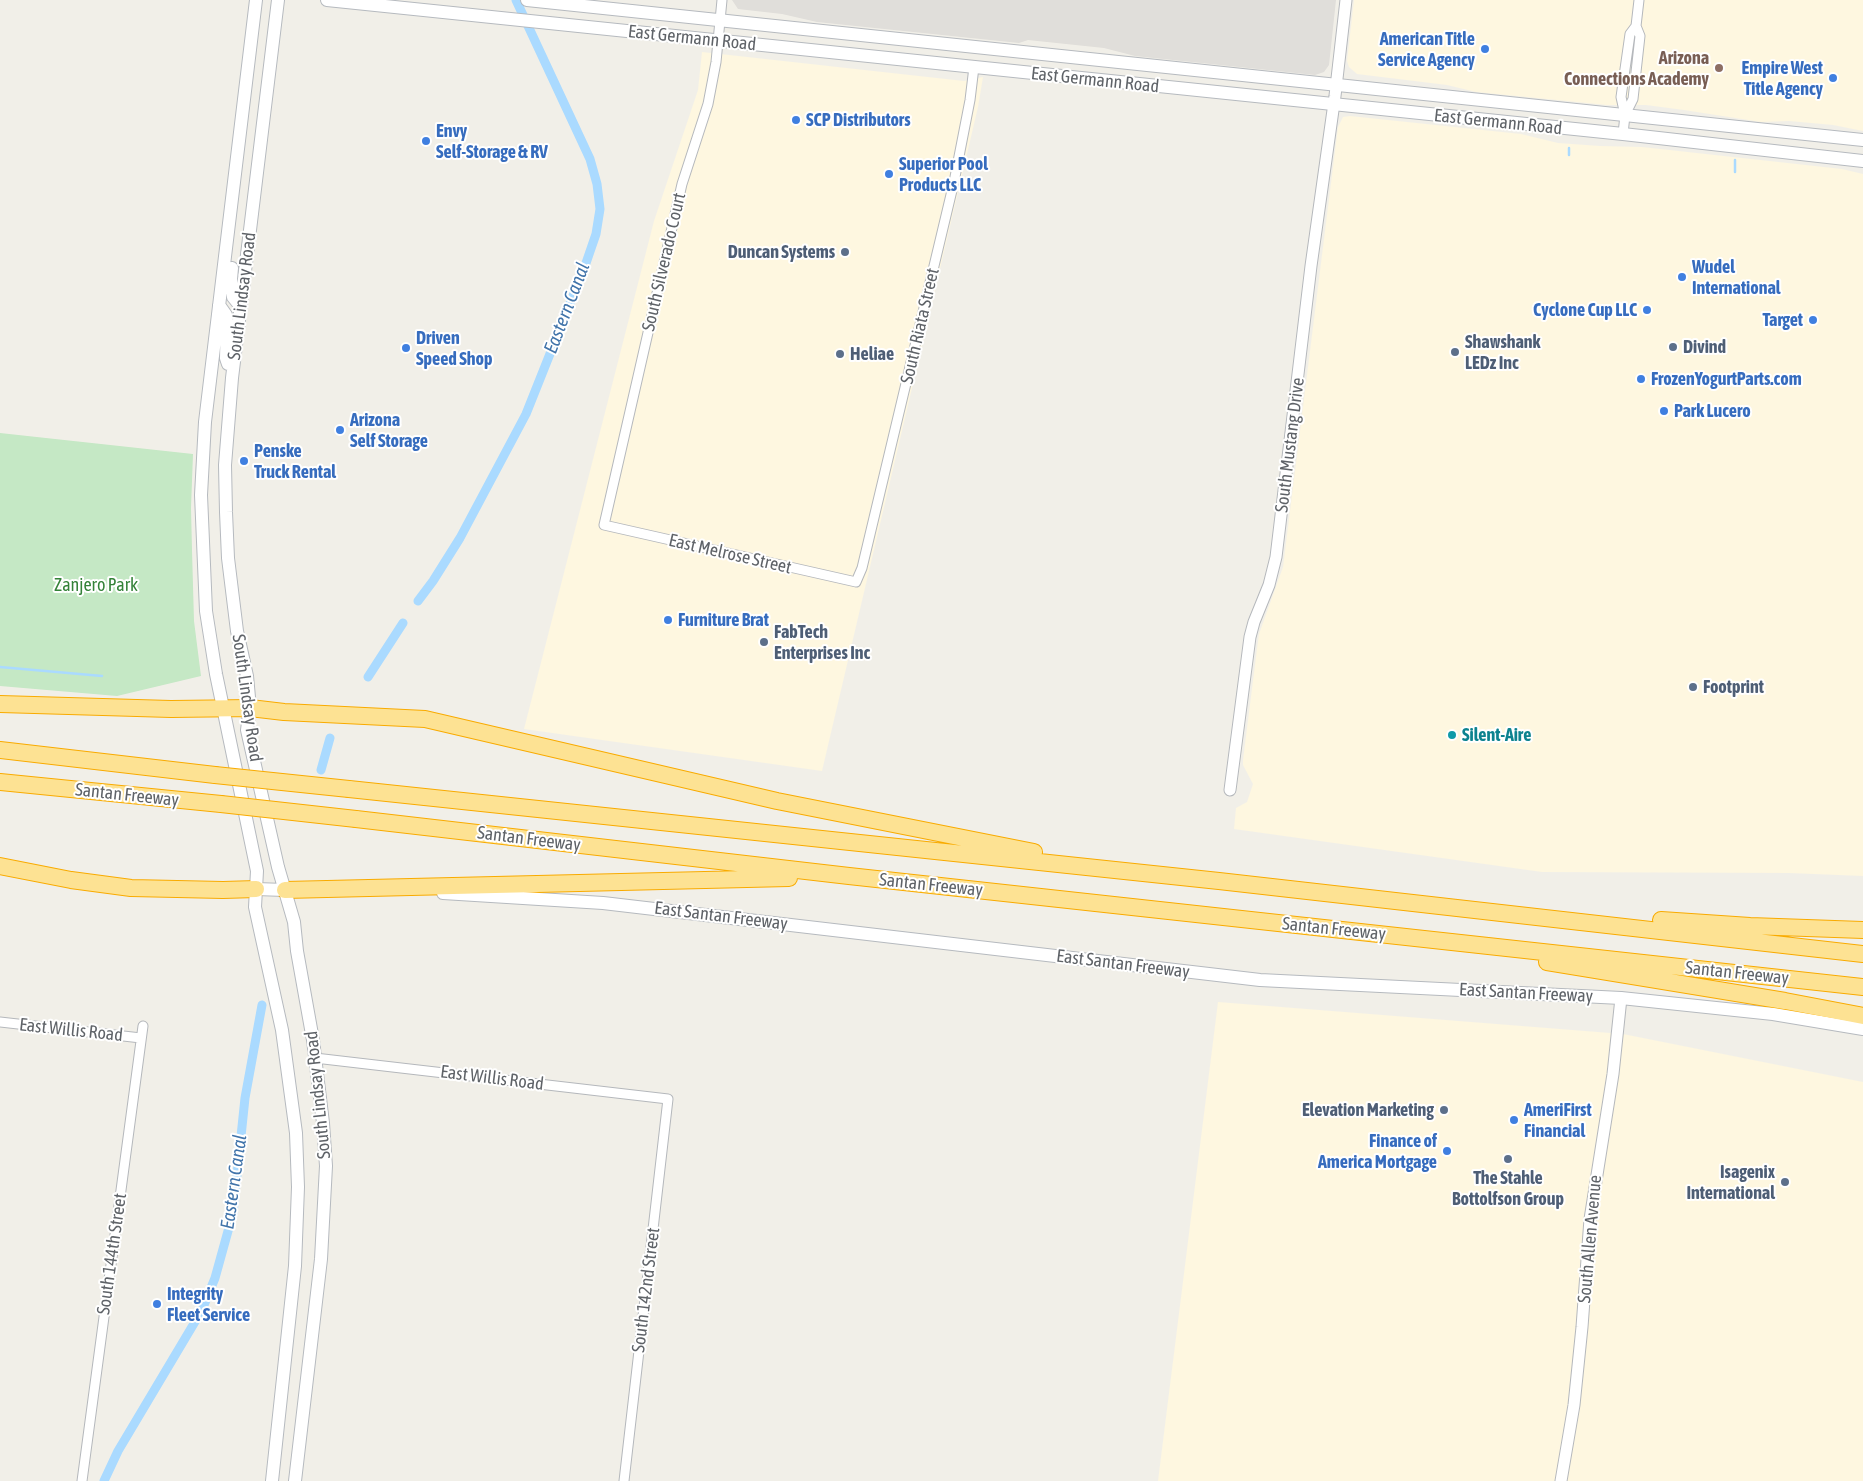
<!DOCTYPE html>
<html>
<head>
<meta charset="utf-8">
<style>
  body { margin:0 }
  canvas { display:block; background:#f1efe8 }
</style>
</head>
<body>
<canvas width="1863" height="1481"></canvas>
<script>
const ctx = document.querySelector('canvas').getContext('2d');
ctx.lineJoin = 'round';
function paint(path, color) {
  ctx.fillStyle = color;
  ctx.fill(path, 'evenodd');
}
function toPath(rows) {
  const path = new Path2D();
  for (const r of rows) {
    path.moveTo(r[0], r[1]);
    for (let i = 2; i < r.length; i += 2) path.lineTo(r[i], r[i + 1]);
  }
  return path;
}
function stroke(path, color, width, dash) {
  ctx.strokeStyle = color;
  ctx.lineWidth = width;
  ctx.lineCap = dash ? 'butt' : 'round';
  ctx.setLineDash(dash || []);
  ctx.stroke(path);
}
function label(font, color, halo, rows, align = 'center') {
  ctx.font = font + ' "Asap Condensed",sans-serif';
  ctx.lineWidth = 4;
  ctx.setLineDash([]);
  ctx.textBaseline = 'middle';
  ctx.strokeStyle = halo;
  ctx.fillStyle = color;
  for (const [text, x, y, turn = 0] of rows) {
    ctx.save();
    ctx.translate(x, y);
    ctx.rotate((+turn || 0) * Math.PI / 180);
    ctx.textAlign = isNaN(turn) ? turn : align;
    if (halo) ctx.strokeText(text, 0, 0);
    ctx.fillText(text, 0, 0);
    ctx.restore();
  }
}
paint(toPath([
  [1354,0,1863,0,1863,131,1833,125,1789,121,1761,122,1684,110,1646,105,1607,105,1476,92,1447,85,1357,74,1349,67,1347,61],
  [702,52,964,81,983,77,978,107,822,771,524,729,654,221,698,90],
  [1350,116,1521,134,1558,143,1600,146,1642,147,1842,169,1863,174,1863,876,1789,873,1542,872,1234,829,1236,808,1247,802,1253,784,1243,765,1243,760,1257,649,1259,634,1283,567,1338,127,1343,117],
  [1218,1002,1623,1034,1863,1082,1863,1481,1158,1481]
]), '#fef7e0');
paint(toPath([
  [732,0,1336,0,1329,65,1324,72,1315,75,1135,56,1104,48,1028,40,1019,43,817,22,782,14,738,9]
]), '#e0deda');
paint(toPath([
  [0,433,193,454,191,508,192,550,194,621,201,676,117,696,0,686]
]), '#c5e8c5');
stroke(toPath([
  [1569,155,1569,148],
  [1735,172,1735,160],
  [0,667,102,676]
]), '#aadaff', 2.5);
stroke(toPath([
  [418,601,433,581,460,538,526,414,585,266,596,234,600,209,597,184,590,159,516,0],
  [368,677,403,623],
  [321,770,330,738],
  [104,1481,118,1451,202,1310,215,1278,233,1213,245,1098,262,1005]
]), '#aadaff', 9);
const minor = toPath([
  [722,0,716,62,708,104,682,184,604,525,856,582,862,568,872,526,954,182,970,100,974,67],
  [1625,115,1621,97,1630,34,1636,26],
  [1623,134,1625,115,1633,99,1640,36,1636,26,1639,0],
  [0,1022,141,1038],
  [315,1058,668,1099,624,1481],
  [82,1481,143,1026]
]);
const tertiary = toPath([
  [1230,790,1250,637,1254,622,1269,585,1276,557,1311,266,1335,96,1346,0],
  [1561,1481,1574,1405,1582,1327,1590,1219,1613,1074,1621,998]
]);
const secondary = toPath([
  [256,0,205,422,201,495,206,611,216,674,257,871,255,907,282,1030,296,1133,298,1187,295,1266,272,1481],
  [278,0,232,378,225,465,226,512,228,558,237,631,247,676,250,708,247,730,278,867,294,922,297,951,313,1040,323,1123,326,1166,321,1259,295,1481],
  [327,0,1623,134,1863,161],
  [527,0,1863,140],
  [232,268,231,279,233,297,241,307],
  [219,305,226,315,227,321,226,358,228,364],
  [256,889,285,890],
  [443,893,603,903,1260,980,1621,998,1773,1014,1863,1029]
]);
const motorway = toPath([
  [0,704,171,709,250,708,284,712,425,719,777,801,1034,852],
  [0,750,215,775],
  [0,782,221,804],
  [349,789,1219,881,1863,954],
  [356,819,849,876,1863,987],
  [0,866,71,880,131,888,223,890,256,889],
  [285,890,789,878],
  [1661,920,1750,926,1863,930],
  [1547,962,1785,1001,1863,1016]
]);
stroke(minor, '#b5b8bc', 11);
stroke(tertiary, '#b5b8bc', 13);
stroke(secondary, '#b6babf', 14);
stroke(motorway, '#f9ab00', 18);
stroke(minor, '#fff', 9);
stroke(tertiary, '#fff', 11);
stroke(secondary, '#fff', 12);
stroke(motorway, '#fde293', 16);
const motorwayBridge = toPath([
  [215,775,349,789],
  [221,804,356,819]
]);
stroke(motorwayBridge, '#f9ab00', 18, []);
stroke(motorwayBridge, '#fde293', 16);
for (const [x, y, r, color] of [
  [1485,49,5,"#3f7fe0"],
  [1719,68,5,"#8d6e63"],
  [1833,78,5,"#3f7fe0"],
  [796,120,5,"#3f7fe0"],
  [426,141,5,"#3f7fe0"],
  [889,174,5,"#3f7fe0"],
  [845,252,5,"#5c6f8a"],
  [1682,277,5,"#3f7fe0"],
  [1647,310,5,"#3f7fe0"],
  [1813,320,5,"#3f7fe0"],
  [1673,347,5,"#5c6f8a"],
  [406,348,5,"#3f7fe0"],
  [1455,352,5,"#5c6f8a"],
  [840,354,5,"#5c6f8a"],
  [1641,379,5,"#3f7fe0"],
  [1664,411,5,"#3f7fe0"],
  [340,430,5,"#3f7fe0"],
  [244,461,5,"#3f7fe0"],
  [668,620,5,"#3f7fe0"],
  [764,642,5,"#5c6f8a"],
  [1693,687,5,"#5c6f8a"],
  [1452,735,5,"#0f9aa8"],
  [1444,1110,5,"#5c6f8a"],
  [1514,1120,5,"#3f7fe0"],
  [1447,1151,5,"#3f7fe0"],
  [1508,1159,5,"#5c6f8a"],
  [1785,1182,5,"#5c6f8a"],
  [157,1304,5,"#3f7fe0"]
]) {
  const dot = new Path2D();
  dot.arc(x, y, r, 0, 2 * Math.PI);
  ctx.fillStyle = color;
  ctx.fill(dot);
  stroke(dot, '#fff', 2);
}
label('18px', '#5f6368', '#fff', [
  ["East Germann Road",692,38,6],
  ["East Germann Road",1095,80,6],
  ["East Germann Road",1498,122,6],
  ["South Silverado Court",664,262,-77],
  ["South Lindsay Road",242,296,-83],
  ["South Riata Street",920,326,-77],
  ["South Mustang Drive",1290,445,-83],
  ["East Melrose Street",730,554,13],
  ["South Lindsay Road",247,698,82],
  ["Santan Freeway",127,795,6],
  ["Santan Freeway",529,839,7],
  ["Santan Freeway",931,885,6],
  ["East Santan Freeway",721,916,7],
  ["Santan Freeway",1334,929,6],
  ["East Santan Freeway",1123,964,7],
  ["Santan Freeway",1737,973,6],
  ["East Santan Freeway",1526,993,3],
  ["East Willis Road",71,1030,6],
  ["East Willis Road",492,1078,7],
  ["South Lindsay Road",318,1095,-96],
  ["South Allen Avenue",1590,1239,-85],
  ["South 144th Street",112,1254,-82],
  ["South 142nd Street",646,1290,-83]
]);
label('bold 18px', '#366cbe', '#fff', [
  ["American Title",1475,39,"right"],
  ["Service Agency",1475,60,"right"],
  ["Empire West",1823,68,"right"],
  ["Title Agency",1823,89,"right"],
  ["SCP Distributors",806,120],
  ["Envy",436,131],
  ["Self-Storage & RV",436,152],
  ["Superior Pool",899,164],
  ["Products LLC",899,185],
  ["Wudel",1692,267],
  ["International",1692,288],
  ["Cyclone Cup LLC",1637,310,"right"],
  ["Target",1803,320,"right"],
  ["Driven",416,338],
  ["Speed Shop",416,359],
  ["FrozenYogurtParts.com",1651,379],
  ["Park Lucero",1674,411],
  ["Arizona",350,420],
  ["Self Storage",350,441],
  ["Penske",254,451],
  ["Truck Rental",254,472],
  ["Furniture Brat",678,620],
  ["AmeriFirst",1524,1110],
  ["Financial",1524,1131],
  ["Finance of",1437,1141,"right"],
  ["America Mortgage",1437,1162,"right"],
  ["Integrity",167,1294],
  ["Fleet Service",167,1315]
], 'left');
label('bold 18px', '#785e54', '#fff', [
  ["Arizona",1709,58],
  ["Connections Academy",1709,79]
], 'right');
label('bold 18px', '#4e5e75', '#fff', [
  ["Duncan Systems",835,252,"right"],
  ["Shawshank",1465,342],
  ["LEDz Inc",1465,363],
  ["Divind",1683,347],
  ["Heliae",850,354],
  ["FabTech",774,632],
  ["Enterprises Inc",774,653],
  ["Footprint",1703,687],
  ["Elevation Marketing",1434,1110,"right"],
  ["Isagenix",1775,1172,"right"],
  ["International",1775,1193,"right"],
  ["The Stahle",1508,1178,"center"],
  ["Bottolfson Group",1508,1199,"center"]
], 'left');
label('18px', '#348238', '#fff', [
  ["Zanjero Park",96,585]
]);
label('bold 18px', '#0d838f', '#fff', [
  ["Silent-Aire",1462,735]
], 'left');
label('italic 19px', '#4174aa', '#fff', [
  ["Eastern Canal",567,308,-69],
  ["Eastern Canal",234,1182,-82]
]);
</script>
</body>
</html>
